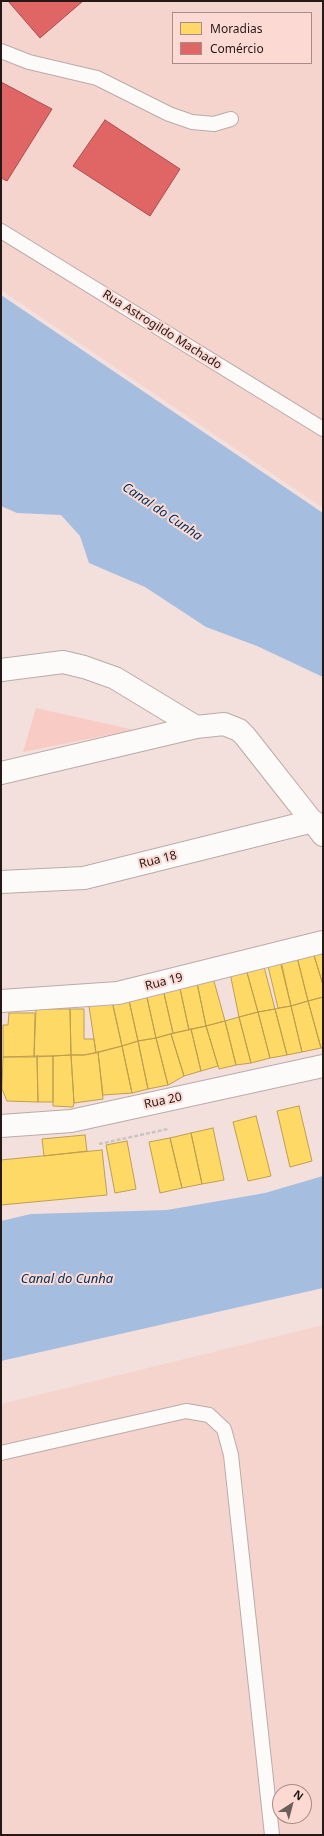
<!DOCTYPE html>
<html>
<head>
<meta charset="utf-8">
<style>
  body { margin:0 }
  #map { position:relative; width:324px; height:1836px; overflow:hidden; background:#f3dfdc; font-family:"Noto Sans",sans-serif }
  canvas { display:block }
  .frame { position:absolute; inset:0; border:2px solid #251917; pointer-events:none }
  .legend { position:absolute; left:172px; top:12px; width:140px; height:52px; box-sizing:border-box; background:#fcd9d3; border:1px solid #a68c88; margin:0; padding:5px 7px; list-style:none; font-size:12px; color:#251917 }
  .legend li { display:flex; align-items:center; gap:8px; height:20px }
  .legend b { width:20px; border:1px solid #a68c88 }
  .north { position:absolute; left:272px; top:1784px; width:40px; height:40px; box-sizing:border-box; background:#fcd9d3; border:1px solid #a68c88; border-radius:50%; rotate:36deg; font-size:11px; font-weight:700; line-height:16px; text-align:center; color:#251917 }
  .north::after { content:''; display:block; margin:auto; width:14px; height:18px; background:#6d5e5c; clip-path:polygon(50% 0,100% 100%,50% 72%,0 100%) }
</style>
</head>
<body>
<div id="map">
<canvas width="324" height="1836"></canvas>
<div class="frame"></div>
<ul class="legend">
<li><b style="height:11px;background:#ffd966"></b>Moradias</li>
<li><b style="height:11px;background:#e06666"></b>Comércio</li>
</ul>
<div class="north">N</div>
</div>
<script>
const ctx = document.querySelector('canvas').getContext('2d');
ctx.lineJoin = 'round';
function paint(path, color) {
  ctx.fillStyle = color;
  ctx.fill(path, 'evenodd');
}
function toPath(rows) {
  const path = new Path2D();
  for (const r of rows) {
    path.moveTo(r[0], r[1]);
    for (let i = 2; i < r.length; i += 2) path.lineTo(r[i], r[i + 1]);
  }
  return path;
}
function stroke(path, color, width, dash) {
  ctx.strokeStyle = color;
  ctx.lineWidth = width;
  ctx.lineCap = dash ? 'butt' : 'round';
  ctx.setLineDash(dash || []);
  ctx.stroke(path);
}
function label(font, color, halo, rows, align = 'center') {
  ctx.font = font + ' "Noto Sans",sans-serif';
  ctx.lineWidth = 4;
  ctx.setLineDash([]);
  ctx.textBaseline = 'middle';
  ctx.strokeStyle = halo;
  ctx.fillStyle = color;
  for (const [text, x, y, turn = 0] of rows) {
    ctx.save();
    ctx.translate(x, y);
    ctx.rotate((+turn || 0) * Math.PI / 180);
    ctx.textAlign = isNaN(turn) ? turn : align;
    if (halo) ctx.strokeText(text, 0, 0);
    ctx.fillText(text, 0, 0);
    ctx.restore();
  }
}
paint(toPath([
  [1,1,323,1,323,508,1,290],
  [173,13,311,13,311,63,173,63],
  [323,1325,323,1835,1,1835,1,1404],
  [280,1792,304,1792,304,1816,280,1816]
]), '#f5d4ce');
paint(toPath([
  [36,708,134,730,23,752]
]), '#f8ccc4');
paint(toPath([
  [1,295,323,513,323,677,257,646,206,627,145,587,89,563,80,536,61,515,17,513,1,506],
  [323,1176,323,1288,1,1361,1,1221,31,1214,167,1210,265,1193]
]), '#a5bee0');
const homes = toPath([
  [323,948,323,985,313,952,323,948],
  [313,952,323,985,323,997,308,1001,296,953,313,952],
  [296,953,308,1001,291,1006,279,957,296,953],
  [281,961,291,1006,278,1008,268,966,281,961],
  [263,963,275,1009,258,1012,246,969,263,963],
  [246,969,258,1012,239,1017,230,973,246,969],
  [212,974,225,1021,206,1026,196,978,212,974],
  [196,978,206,1026,189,1030,179,984,196,978],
  [179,984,189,1030,173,1033,163,989,179,984],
  [163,989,173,1033,156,1038,146,993,163,989],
  [146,993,156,1038,138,1041,128,996,146,993],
  [128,996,138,1041,122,1046,112,1001,128,996],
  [323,997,323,1048,321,1048,308,1001,323,997],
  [112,1001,122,1046,96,1053,89,1006,112,1001],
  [308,1001,321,1048,302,1052,291,1006,308,1001],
  [291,1006,302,1052,287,1055,275,1009,291,1006],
  [36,1009,70,1009,71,1055,34,1057,36,1009],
  [70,1009,84,1009,84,1039,94,1039,96,1053,84,1055,71,1055,70,1009],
  [275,1009,287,1055,270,1058,258,1012,275,1009],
  [258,1012,270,1058,251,1063,239,1017,258,1012],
  [9,1013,35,1013,34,1057,3,1057,3,1025,8,1025,9,1013],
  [239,1017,251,1063,236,1065,225,1021,239,1017],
  [225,1021,236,1065,219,1069,206,1026,225,1021],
  [206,1026,218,1066,201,1071,191,1029,206,1026],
  [191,1029,201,1071,184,1076,171,1034,191,1029],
  [171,1034,184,1076,168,1085,156,1038,171,1034],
  [156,1038,168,1085,148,1089,138,1041,156,1038],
  [138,1041,148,1089,132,1093,122,1046,138,1041],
  [122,1046,132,1093,103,1095,98,1052,122,1046],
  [98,1052,103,1099,74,1103,71,1055,84,1055,98,1052],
  [71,1055,74,1103,73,1107,53,1106,53,1056,71,1055],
  [37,1056,53,1056,53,1102,38,1102,37,1056],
  [37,1056,38,1102,7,1101,2,1089,3,1057,37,1056],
  [299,1106,312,1161,290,1167,277,1111,299,1106],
  [256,1116,271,1176,248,1181,233,1122,256,1116],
  [213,1128,224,1180,202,1184,191,1133,213,1128],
  [191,1133,202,1184,182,1188,170,1138,191,1133],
  [85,1135,87,1151,44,1156,42,1139,85,1135],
  [170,1138,182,1188,160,1193,149,1142,170,1138],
  [127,1141,136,1189,115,1193,106,1145,127,1141],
  [102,1150,107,1195,1,1205,1,1160,102,1150]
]);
paint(homes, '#ffd966');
stroke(homes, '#be9f4e', 1);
const shops = toPath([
  [8,1,83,1,40,38,8,1],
  [1,82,52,109,7,181,1,178,1,82],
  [105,120,180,169,150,216,73,166,105,120]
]);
paint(shops, '#e06666');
stroke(shops, '#a84f4e', 1);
const lane = toPath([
  [1,51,29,62,97,78,169,114,192,122,214,124,231,119],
  [1,231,323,429],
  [1,1453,186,1411,209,1415,224,1429,231,1455,272,1835]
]);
const street = toPath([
  [1,670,63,662,84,667,115,678,196,727],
  [1,773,196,727,224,724,239,730,245,736,323,835],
  [1,882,84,878,313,821],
  [1,1001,118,993,323,942],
  [1,1126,71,1121,323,1066]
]);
stroke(lane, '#baaba9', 16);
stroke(street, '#baaba9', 24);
stroke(toPath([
  [99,1144,168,1129]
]), '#cbc4c3', 2.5, [4, 2]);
stroke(lane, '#fdfafa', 14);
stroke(street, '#fdfafa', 22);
label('12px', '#251917', '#fcd9d3', [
  ["Rua Astrogildo Machado",162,330,32],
  ["Rua 18",158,860,-14],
  ["Rua 19",164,982,-14],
  ["Rua 20",163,1101,-12]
]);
label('italic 13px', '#013460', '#fcd9d3', [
  ["Canal do Cunha",162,512,34],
  ["Canal do Cunha",67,1279]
]);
</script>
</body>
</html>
